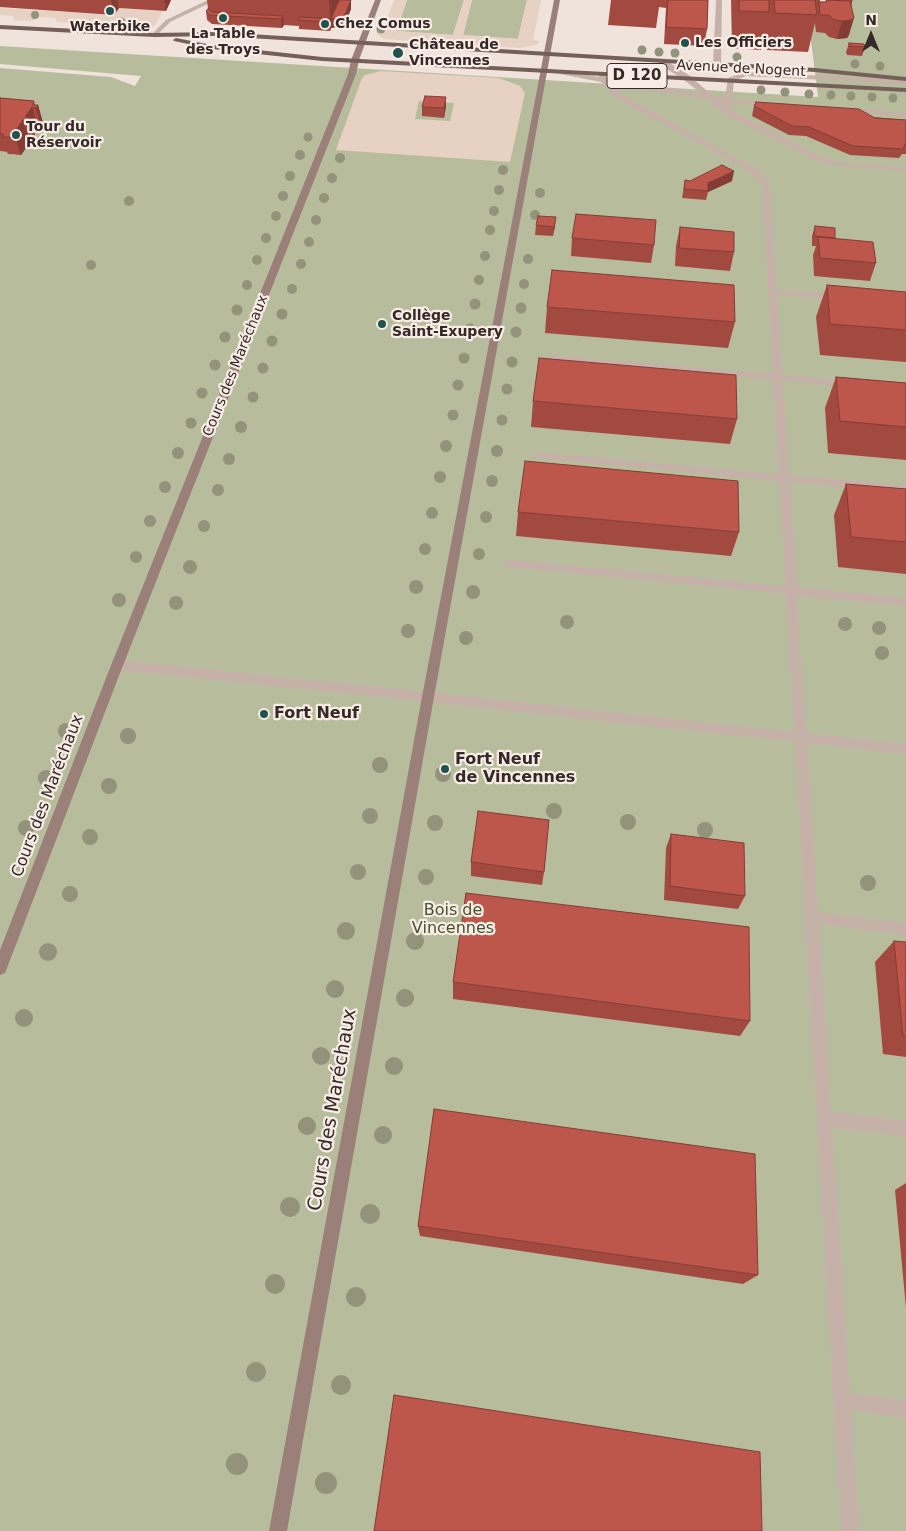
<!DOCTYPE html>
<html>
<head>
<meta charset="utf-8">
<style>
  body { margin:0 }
  #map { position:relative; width:906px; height:1531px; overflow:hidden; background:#efe3db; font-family:"DejaVu Sans",sans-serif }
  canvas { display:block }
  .north { position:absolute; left:846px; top:10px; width:50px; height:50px; -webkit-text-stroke:4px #f8ede6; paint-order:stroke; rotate:0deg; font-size:14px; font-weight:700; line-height:20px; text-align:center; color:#342927 }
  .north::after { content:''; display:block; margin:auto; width:18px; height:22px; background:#342927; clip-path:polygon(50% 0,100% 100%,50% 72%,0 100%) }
</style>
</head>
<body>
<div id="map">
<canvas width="906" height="1531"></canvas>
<div class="north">N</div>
</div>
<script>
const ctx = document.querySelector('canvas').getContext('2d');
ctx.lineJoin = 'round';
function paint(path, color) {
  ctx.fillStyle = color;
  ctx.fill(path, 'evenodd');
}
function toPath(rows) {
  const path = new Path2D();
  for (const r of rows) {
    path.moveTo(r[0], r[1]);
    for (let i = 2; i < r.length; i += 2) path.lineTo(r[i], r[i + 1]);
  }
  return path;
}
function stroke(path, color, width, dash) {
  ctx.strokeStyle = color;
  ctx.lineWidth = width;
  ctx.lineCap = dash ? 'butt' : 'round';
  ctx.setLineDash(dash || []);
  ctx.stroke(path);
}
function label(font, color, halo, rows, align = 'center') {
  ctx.font = font + ' "DejaVu Sans",sans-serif';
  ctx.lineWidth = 4.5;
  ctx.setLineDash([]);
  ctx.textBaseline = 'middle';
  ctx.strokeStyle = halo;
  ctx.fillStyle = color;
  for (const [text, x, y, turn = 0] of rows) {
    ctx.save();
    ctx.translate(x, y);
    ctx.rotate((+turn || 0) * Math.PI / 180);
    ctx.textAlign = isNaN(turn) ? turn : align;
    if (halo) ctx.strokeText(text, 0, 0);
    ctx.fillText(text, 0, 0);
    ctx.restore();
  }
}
paint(toPath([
  [407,0,464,0,453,35,396,31],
  [472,0,527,0,518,39,463,35],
  [806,0,853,3,853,0,906,0,906,1531,0,1531,0,151,10,152,9,154,14,155,24,151,26,148,22,148,29,138,33,138,34,135,31,135,37,125,41,125,0,115,0,68,111,77,135,86,141,76,0,64,0,46,818,97]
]), '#b7bd9c');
paint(toPath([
  [394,0,407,0,397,31,453,35,464,0,472,0,463,35,518,39,527,0,541,0,533,40,539,41,538,44,532,46,520,48,384,39,377,34,376,31,383,31],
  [0,8,114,15,119,8,163,11,155,25,149,29,57,22,55,18,38,17,32,21,14,20,13,16,0,15],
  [381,71,499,78,520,86,525,93,510,162,336,150,362,78,365,75],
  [419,101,454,103,450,121,415,119]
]), '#e6d1c3');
paint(toPath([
  [716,0,722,0,721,65,717,67,713,65,716,0],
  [659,60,665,60,690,76,713,96,725,98,728,78,745,72,906,80,906,84,746,76,734,81,732,99,771,102,775,104,771,106,731,103,730,110,823,157,843,163,906,167,906,171,843,167,817,161,724,114,708,100,611,84,623,95,759,170,769,182,777,290,840,294,844,297,840,300,777,295,783,375,851,381,856,384,851,387,783,381,789,475,906,485,906,493,790,482,797,587,906,598,906,606,797,596,806,733,906,744,906,754,807,743,818,912,906,923,906,935,819,924,831,1111,906,1121,906,1137,832,1127,850,1393,906,1400,906,1418,851,1410,859,1531,841,1531,805,921,803,917,805,914,795,742,428,702,424,700,422,697,424,694,428,692,794,732,786,594,508,567,503,563,508,559,786,586,779,481,536,458,531,455,536,452,779,474,773,380,552,361,547,358,552,355,773,374,762,184,753,174,738,165,617,99,601,82,545,71,549,69,599,77,598,74,602,72,606,74,606,78,702,94,684,80,659,64,659,60],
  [843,108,906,112,906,116,846,112,842,110,843,108]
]), '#c6b1a8');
paint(toPath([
  [208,0,216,0,170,22,156,36,151,35,166,20,208,0],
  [118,660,428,692,432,694,434,697,432,700,428,702,118,670,114,668,112,665,114,662,118,660]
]), '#c6b1a8');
paint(toPath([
  [375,0,381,0,359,60,356,74,120,673,7,968,5,973,0,975,0,950,108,673,348,74,351,60,375,0],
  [554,0,560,0,434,697,287,1531,269,1531,422,697,554,0]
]), '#9a8079');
paint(toPath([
  [0,25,154,33,216,32,815,68,906,77,906,81,815,72,216,36,154,37,0,29,0,25],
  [176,38,212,45,322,57,906,88,906,92,322,61,212,49,174,41,173,40,176,38]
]), '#755f59');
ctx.fillStyle = '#93927b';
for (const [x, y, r] of [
  [35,15,4],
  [121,22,4.5],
  [381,29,4.5],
  [642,50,4.5],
  [659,52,4.5],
  [675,53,4.5],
  [737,57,4.5],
  [855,64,4.5],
  [880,66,4.5],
  [761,90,4.5],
  [785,92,4.5],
  [809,94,4.5],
  [831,95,4.5],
  [851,96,4.5],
  [872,97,4.5],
  [893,98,4.5],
  [308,137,4.5],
  [300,155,5],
  [340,158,5],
  [503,170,5],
  [290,176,5],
  [332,178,5],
  [499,190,5],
  [540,193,5],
  [283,196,5],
  [324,198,5],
  [129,201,5],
  [494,211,5],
  [535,215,5],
  [276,216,5],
  [316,220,5],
  [490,230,5],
  [266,238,5],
  [309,242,5],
  [485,256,5],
  [528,259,5],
  [257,260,5],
  [301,264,5],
  [91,265,5],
  [479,280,5],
  [524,284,5],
  [247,285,5],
  [292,289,5],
  [475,304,5.5],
  [521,308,5.5],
  [237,310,5.5],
  [282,314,5.5],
  [470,329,5.5],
  [516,332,5.5],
  [225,337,5.5],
  [272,341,5.5],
  [464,358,5.5],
  [512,362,5.5],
  [215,365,5.5],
  [263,368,5.5],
  [458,385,5.5],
  [507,389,5.5],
  [202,393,5.5],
  [253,397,5.5],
  [453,415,5.5],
  [502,420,5.5],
  [191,423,5.5],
  [241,427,6],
  [446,446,6],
  [497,451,6],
  [178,453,6],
  [229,459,6],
  [440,477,6],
  [492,481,6],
  [165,487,6],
  [218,490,6],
  [432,513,6],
  [486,517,6],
  [150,521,6],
  [204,526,6],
  [425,549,6],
  [479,554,6],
  [136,557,6],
  [190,567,7],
  [416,587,7],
  [473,592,7],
  [119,600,7],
  [176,603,7],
  [567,622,7],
  [845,624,7],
  [879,628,7],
  [408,631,7],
  [466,638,7],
  [882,653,7],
  [66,731,8],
  [128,736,8],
  [380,765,8],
  [443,774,8],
  [46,778,8],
  [109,786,8],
  [554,811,8],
  [370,816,8],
  [628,822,8],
  [435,823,8],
  [26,828,8],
  [705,830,8],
  [90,837,8],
  [358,872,8],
  [426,877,8],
  [868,883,8],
  [70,894,8],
  [346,931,9],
  [415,941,9],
  [48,952,9],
  [335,989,9],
  [405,998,9],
  [24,1018,9],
  [321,1056,9],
  [394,1066,9],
  [307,1126,9],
  [383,1135,9],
  [290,1207,10],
  [370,1214,10],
  [275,1284,10],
  [356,1297,10],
  [256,1372,10],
  [341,1385,10],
  [237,1464,11],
  [326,1483,11]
]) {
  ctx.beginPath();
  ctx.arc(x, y, r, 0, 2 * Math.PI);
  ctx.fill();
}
paint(toPath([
  [0,0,171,0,166,11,119,8,114,15,0,7],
  [207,0,351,0,351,9,344,26,331,28,330,31,299,29,299,26,284,25,282,28,212,24,207,20,206,11,208,9],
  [611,0,708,0,707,29,704,46,664,44,666,8,659,7,656,28,608,25],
  [731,0,820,0,820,2,826,2,826,0,853,0,851,7,849,35,847,38,837,39,829,37,825,33,816,32,815,23,808,52,767,50,766,34,764,34,761,50,732,48],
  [849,43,865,47,862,56,847,55,846,52],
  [0,98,34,101,35,105,38,105,43,123,41,125,37,125,33,131,35,135,33,138,29,138,25,143,26,148,21,155,8,154,7,152,0,151],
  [446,106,444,118,422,116,422,107],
  [754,106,906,120,906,154,902,154,899,158,850,155,806,136,789,135,752,116],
  [685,180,690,181,732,181,708,192,706,200,682,198],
  [536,225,555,226,553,236,535,235],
  [815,226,876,263,870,281,814,276,813,255,816,246,812,246,812,236],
  [680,227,734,252,730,271,675,266,676,246],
  [572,238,654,245,651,263,571,256],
  [827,285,906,292,906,362,820,355,816,317],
  [547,307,735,322,728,348,545,333],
  [836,377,906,383,906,460,828,453,825,408],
  [533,401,737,419,730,444,531,427],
  [846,484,906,489,906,574,838,567,834,515],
  [518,512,739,532,731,556,516,536],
  [671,834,745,896,738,909,664,900,666,848],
  [471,862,544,872,542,885,471,876],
  [894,941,906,942,906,1057,883,1054,875,962],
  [453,982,750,1021,740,1036,453,999],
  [906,1183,906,1308,895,1190],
  [418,1226,758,1275,743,1284,420,1236]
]), '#a34a40');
paint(toPath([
  [111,0,117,0,119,8,114,15],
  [164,0,171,0,166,11],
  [329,0,351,0,351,9,344,26,331,28],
  [283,16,284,25,282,28,281,19],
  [854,18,849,35,847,38,837,39,842,21],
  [331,19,331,28,330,31,329,22],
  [446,97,446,106,444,118,444,108],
  [38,105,43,123,41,125,36,108],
  [32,107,37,125,33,131,35,135,33,138,27,120,25,117],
  [23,120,29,138,25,143,26,148,21,155,15,137,16,130],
  [734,171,732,181,708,192,708,183],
  [556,217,555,226,553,236,554,227]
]), '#843c34');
const building = toPath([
  [339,0,351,0,344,17,331,19,339,0],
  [668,0,708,0,707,29,666,27,668,0],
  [739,0,769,0,769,12,739,11,739,0],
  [774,0,815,0,817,15,775,13,774,0],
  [826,0,850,1,854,18,851,20,842,21,834,20,829,15,820,15,819,2,827,2,826,0],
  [208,9,212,12,283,16,281,19,210,15,206,11,208,9],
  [300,17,331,19,329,22,298,20,300,17],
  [849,43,864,44,865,47,849,46,849,43],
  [425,96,446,97,444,108,422,107,425,96],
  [0,98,34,101,33,105,38,105,36,108,32,107,25,117,29,117,27,120,23,120,16,130,21,130,15,137,2,137,4,134,0,134,0,98],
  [756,102,859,109,875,118,906,120,906,145,905,144,903,149,853,146,809,127,792,126,754,106,756,102],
  [722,165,734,171,708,183,708,191,684,189,685,180,690,181,722,165],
  [576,214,656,220,654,245,572,238,576,214],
  [538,216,556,217,554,227,536,225,538,216],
  [815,226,835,228,835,238,814,236,815,226],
  [680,227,734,232,734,252,679,248,680,227],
  [818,237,873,242,876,263,820,258,818,237],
  [552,270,734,285,735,322,547,307,552,270],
  [827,285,906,292,906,330,830,324,827,285],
  [539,358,736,375,737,419,533,401,539,358],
  [836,377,906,383,906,427,840,421,836,377],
  [525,461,738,481,739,532,518,512,525,461],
  [846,484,906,489,906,542,851,537,846,484],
  [478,811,549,820,544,872,471,862,478,811],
  [671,834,744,843,745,896,670,886,671,834],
  [466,893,749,927,750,1021,453,982,466,893],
  [894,941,906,942,906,1036,903,1036,894,941],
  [434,1109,755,1154,758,1275,418,1226,434,1109],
  [394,1395,760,1452,762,1531,374,1531,394,1395]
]);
paint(building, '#bd564b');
stroke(building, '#843c34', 1);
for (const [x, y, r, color] of [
  [110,11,5,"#20524e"],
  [223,18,5,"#20524e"],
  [325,24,5,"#20524e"],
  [685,43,5,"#20524e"],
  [398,53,6,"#20524e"],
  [16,135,5,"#20524e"],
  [382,324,5,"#20524e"],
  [264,714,5,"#20524e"],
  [445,769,5,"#20524e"]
]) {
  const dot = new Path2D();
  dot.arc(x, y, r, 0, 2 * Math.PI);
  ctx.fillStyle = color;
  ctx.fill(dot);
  stroke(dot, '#f8ede6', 2);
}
label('bold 14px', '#342927', '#f8ede6', [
  ["Chez Comus",335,24],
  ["Waterbike",110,27,"center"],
  ["La Table",223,34,"center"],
  ["des Troys",223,50,"center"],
  ["Les Officiers",695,43],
  ["Château de",409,45],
  ["Vincennes",409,61],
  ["Tour du",26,127],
  ["Réservoir",26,143],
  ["Collège",392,316],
  ["Saint-Exupery",392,332]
], 'left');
label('14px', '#342927', '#f8ede6', [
  ["Avenue de Nogent",741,69,3],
  ["Cours des Maréchaux",236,366,-68]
]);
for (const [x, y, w] of [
  [637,76,60]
]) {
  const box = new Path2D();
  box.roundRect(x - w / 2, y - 12.5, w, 25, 4);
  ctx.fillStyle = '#f8ede6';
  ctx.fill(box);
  stroke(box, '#342927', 1);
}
label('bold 15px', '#342927', null, [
  ["D 120",637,76]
]);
label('bold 16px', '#342927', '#f8ede6', [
  ["Fort Neuf",274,714],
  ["Fort Neuf",455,760],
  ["de Vincennes",455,778]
], 'left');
label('16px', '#342927', '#f8ede6', [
  ["Cours des Maréchaux",48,796,-69]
]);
label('16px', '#48502d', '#f8ede6', [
  ["Bois de",453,911],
  ["Vincennes",453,929]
]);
label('19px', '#342927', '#f8ede6', [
  ["Cours des Maréchaux",333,1110,-80]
]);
</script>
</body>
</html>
